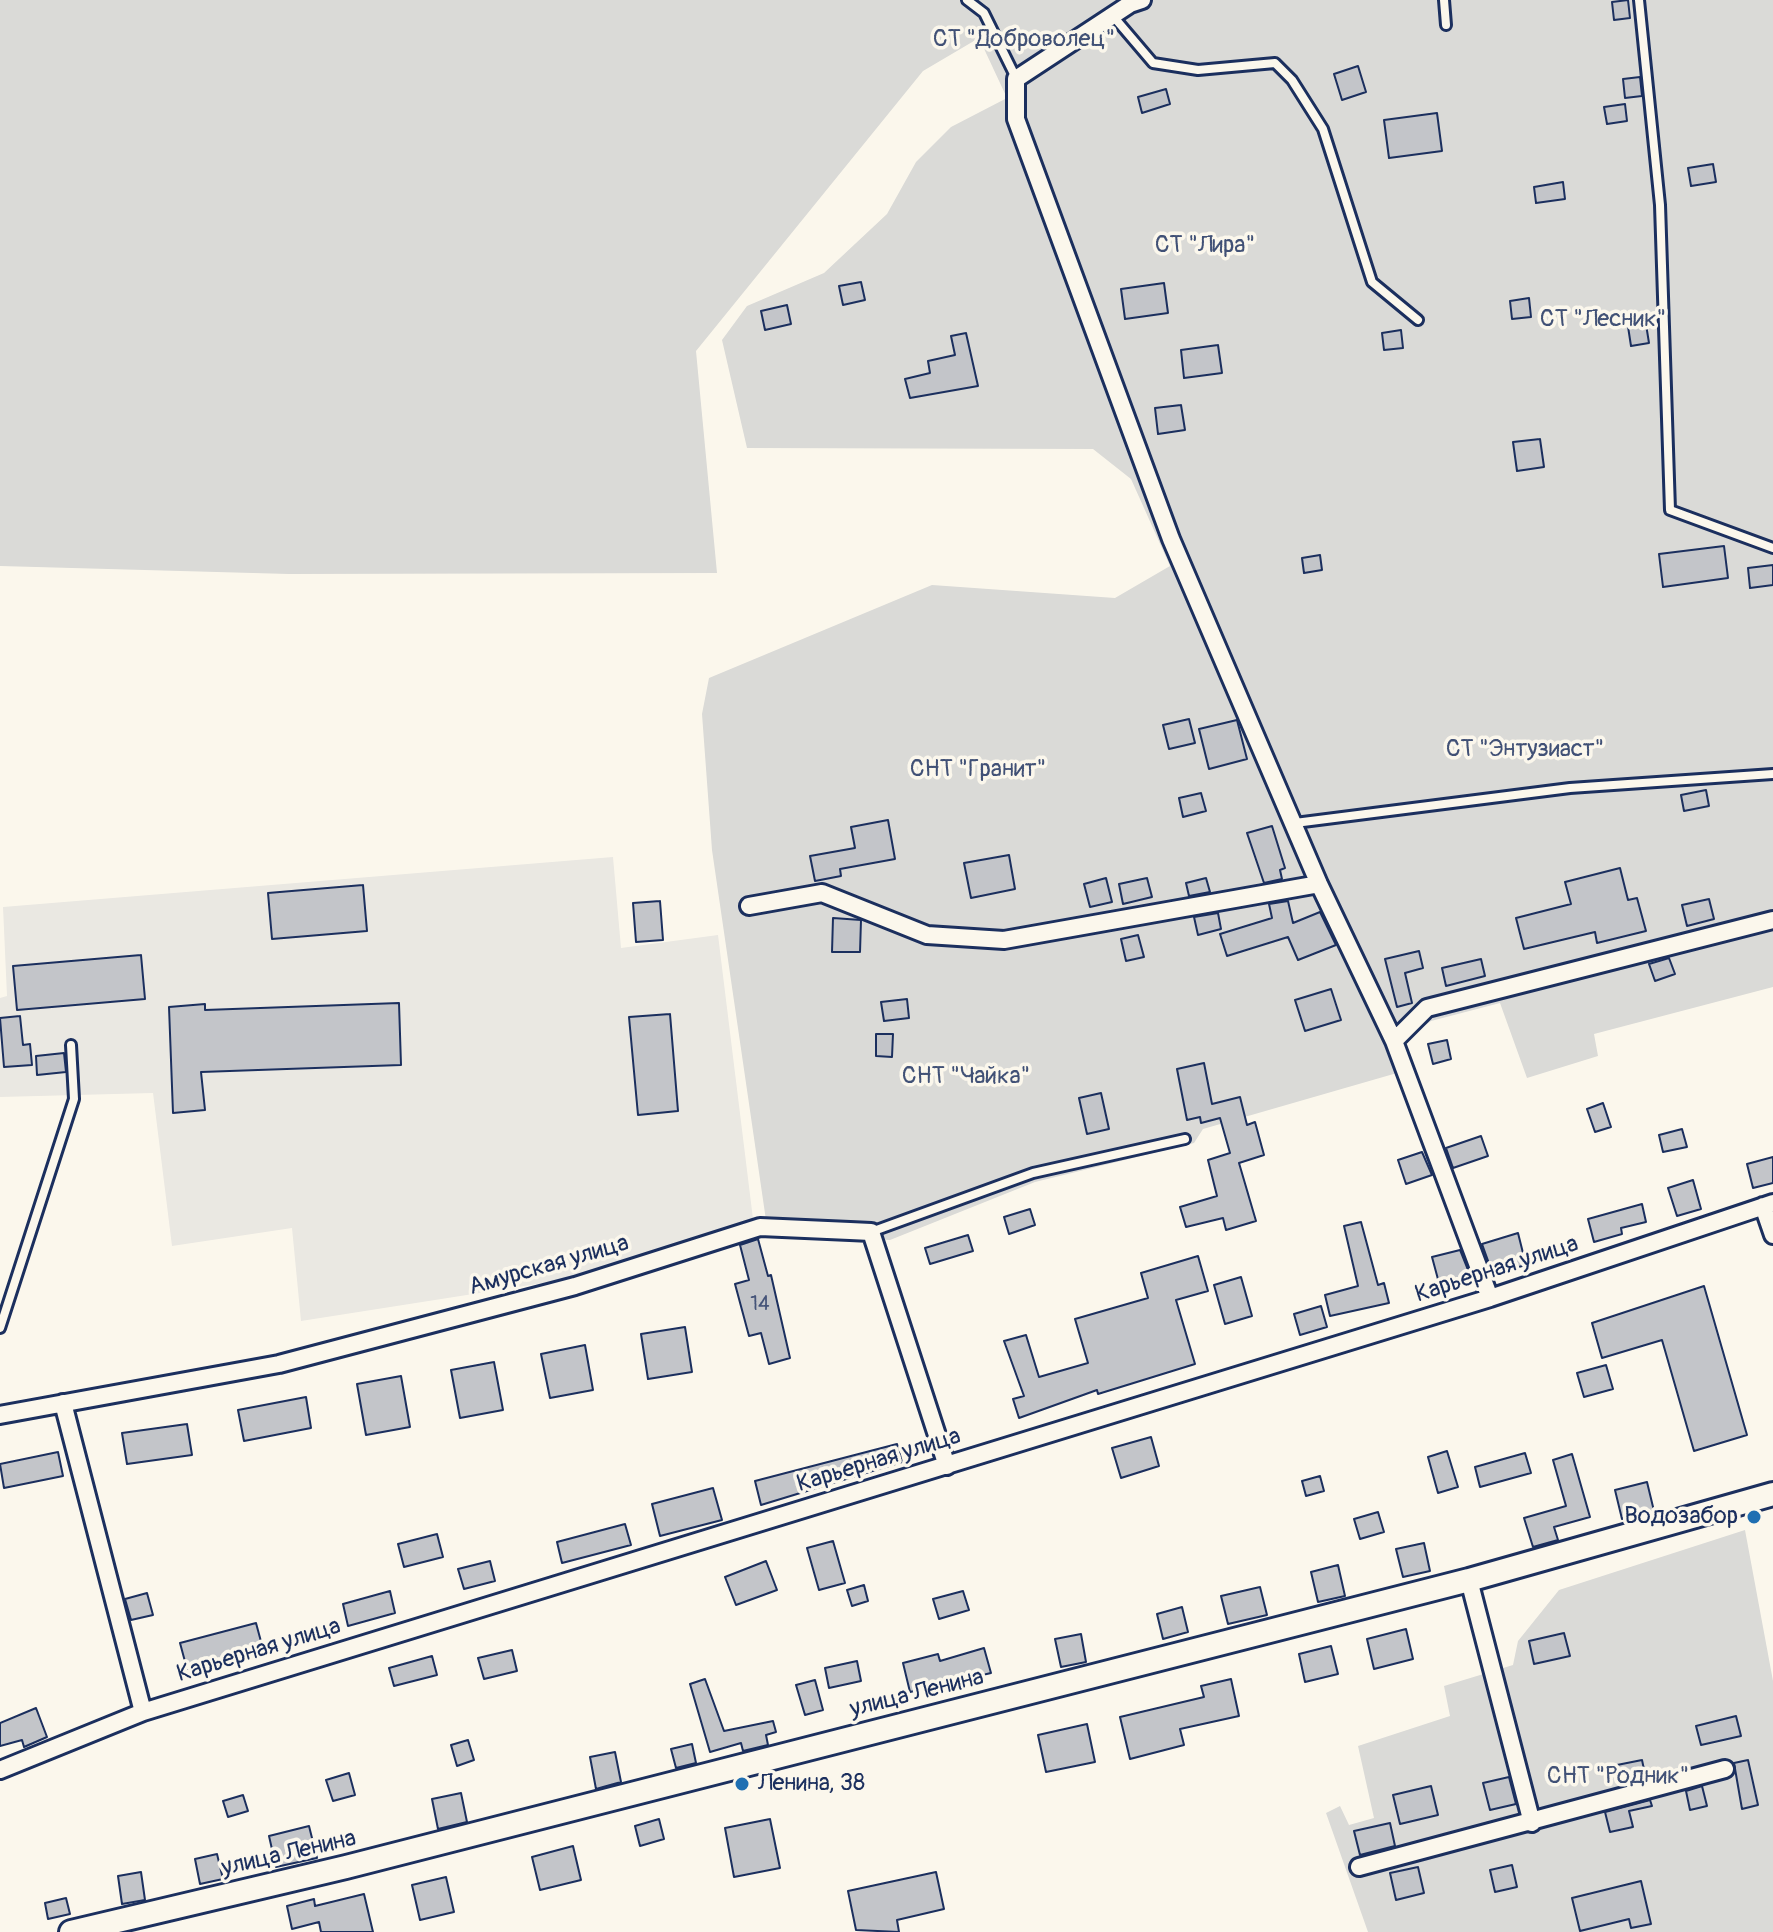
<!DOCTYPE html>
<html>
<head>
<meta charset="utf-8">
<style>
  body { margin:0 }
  canvas { display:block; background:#fbf7ec }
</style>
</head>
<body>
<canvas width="1773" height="1932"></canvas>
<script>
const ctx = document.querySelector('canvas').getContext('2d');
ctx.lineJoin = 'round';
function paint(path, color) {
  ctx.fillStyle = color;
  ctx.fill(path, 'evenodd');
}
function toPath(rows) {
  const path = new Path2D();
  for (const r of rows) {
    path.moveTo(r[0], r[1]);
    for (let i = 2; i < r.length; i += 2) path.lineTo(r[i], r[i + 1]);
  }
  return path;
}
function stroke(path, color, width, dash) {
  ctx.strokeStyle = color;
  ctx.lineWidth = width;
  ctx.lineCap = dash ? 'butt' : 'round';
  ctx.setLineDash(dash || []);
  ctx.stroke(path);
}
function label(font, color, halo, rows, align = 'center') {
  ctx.font = font + ' Pangolin,sans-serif';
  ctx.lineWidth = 7;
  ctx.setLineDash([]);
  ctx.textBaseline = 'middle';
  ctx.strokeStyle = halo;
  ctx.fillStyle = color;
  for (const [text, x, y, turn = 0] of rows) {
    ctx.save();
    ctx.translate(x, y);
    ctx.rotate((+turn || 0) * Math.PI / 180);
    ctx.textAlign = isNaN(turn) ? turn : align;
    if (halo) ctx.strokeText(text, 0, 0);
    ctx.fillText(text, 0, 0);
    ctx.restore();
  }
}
paint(toPath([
  [613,857,621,948,718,935,753,1219,556,1281,301,1321,292,1228,172,1246,153,1093,0,1097,0,998,7,996,3,907]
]), '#eae8e2');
paint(toPath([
  [0,0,1773,0,1773,987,1594,1034,1598,1056,1527,1078,1500,1003,1431,1021,1413,1034,1385,1042,1397,1073,1203,1129,1194,1143,1035,1182,890,1240,768,1234,712,850,702,714,709,678,932,585,1115,598,1170,566,1131,479,1093,449,747,448,722,340,747,306,824,273,887,214,916,162,951,127,1007,98,979,38,923,71,696,351,717,573,289,574,0,566],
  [1745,1530,1773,1681,1773,1932,1368,1932,1326,1813,1340,1806,1349,1825,1374,1818,1358,1746,1450,1716,1444,1686,1513,1665,1518,1641,1559,1590]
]), '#dadad7');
const building = toPath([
  [1628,0,1630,18,1614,20,1612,2,1628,0],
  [1358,66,1366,92,1342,100,1334,74,1358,66],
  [1640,77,1642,96,1625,98,1623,79,1640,77],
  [1166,89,1170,104,1142,113,1138,97,1166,89],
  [1625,104,1627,121,1607,124,1604,107,1625,104],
  [1437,113,1442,151,1389,158,1384,120,1437,113],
  [1713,164,1716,182,1691,186,1688,168,1713,164],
  [1563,182,1565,199,1536,203,1534,187,1563,182],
  [861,282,865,300,843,305,839,286,861,282],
  [1164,283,1168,313,1125,319,1121,289,1164,283],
  [1529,298,1531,317,1512,319,1510,301,1529,298],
  [787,305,791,324,765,330,761,311,787,305],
  [1645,318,1649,343,1631,346,1627,320,1645,318],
  [1401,330,1403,348,1384,350,1382,333,1401,330],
  [966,333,978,386,910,398,905,379,930,373,928,361,955,355,951,336,966,333],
  [1218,345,1222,373,1184,378,1181,350,1218,345],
  [1181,405,1185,430,1158,434,1155,408,1181,405],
  [1540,439,1544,467,1517,471,1513,442,1540,439],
  [1724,546,1728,578,1663,587,1659,554,1724,546],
  [1320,555,1322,570,1304,573,1302,558,1320,555],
  [1773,565,1773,585,1750,588,1748,568,1773,565],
  [1189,719,1195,743,1169,749,1163,725,1189,719],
  [1237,720,1247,759,1209,769,1199,729,1237,720],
  [1706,790,1709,806,1684,811,1681,795,1706,790],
  [1201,793,1206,811,1183,817,1179,798,1201,793],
  [888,820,895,859,840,869,841,876,815,881,810,856,855,848,851,827,888,820],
  [1272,826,1285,868,1280,870,1282,879,1264,883,1247,833,1272,826],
  [1009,855,1015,889,971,898,964,863,1009,855],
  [1620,868,1628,900,1637,898,1646,931,1597,943,1595,932,1524,949,1516,918,1571,904,1565,882,1620,868],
  [1106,878,1112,902,1090,907,1084,884,1106,878],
  [1147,878,1152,897,1123,904,1119,884,1147,878],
  [1206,878,1210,892,1189,896,1186,883,1206,878],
  [363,885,367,931,272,939,268,893,363,885],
  [1709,899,1714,919,1687,926,1682,905,1709,899],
  [660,901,663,940,636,942,633,903,660,901],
  [1288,901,1293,923,1320,912,1336,945,1298,960,1288,937,1227,956,1220,934,1272,918,1269,904,1288,901],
  [1218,913,1221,929,1198,935,1194,917,1218,913],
  [833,918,861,920,860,952,832,952,833,918],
  [1138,935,1144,957,1126,961,1121,939,1138,935],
  [1419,951,1423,968,1405,973,1412,1003,1397,1007,1385,959,1419,951],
  [141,955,145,999,17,1010,13,966,141,955],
  [1669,958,1675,974,1655,981,1649,964,1669,958],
  [1481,959,1485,976,1446,986,1442,968,1481,959],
  [1331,989,1341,1020,1305,1031,1295,1000,1331,989],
  [907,999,909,1018,884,1021,881,1002,907,999],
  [399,1003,401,1065,201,1072,205,1110,173,1113,169,1007,205,1004,205,1010,399,1003],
  [670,1014,678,1111,638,1115,629,1017,670,1014],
  [20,1016,23,1045,30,1044,32,1065,4,1067,0,1018,20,1016],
  [876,1034,893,1034,892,1057,876,1056,876,1034],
  [1447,1040,1451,1059,1433,1064,1428,1044,1447,1040],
  [64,1053,66,1072,37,1075,36,1056,64,1053],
  [1204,1063,1212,1104,1240,1097,1247,1125,1255,1122,1264,1155,1239,1163,1256,1221,1226,1230,1223,1218,1186,1227,1180,1207,1217,1196,1208,1160,1230,1153,1220,1118,1201,1123,1200,1117,1187,1120,1177,1069,1204,1063],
  [1101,1093,1109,1129,1087,1134,1079,1098,1101,1093],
  [1603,1103,1611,1127,1595,1132,1587,1109,1603,1103],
  [1682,1129,1687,1147,1663,1152,1659,1135,1682,1129],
  [1481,1136,1488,1156,1453,1168,1446,1148,1481,1136],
  [1422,1152,1432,1175,1406,1184,1398,1160,1422,1152],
  [1773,1157,1773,1183,1753,1188,1747,1164,1773,1157],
  [1693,1180,1701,1209,1677,1216,1668,1188,1693,1180],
  [1642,1204,1646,1222,1621,1228,1622,1234,1594,1242,1588,1219,1642,1204],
  [1030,1209,1035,1225,1009,1234,1004,1217,1030,1209],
  [1361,1222,1378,1285,1384,1283,1389,1303,1330,1316,1325,1295,1358,1286,1344,1226,1361,1222],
  [1518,1233,1526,1265,1500,1272,1498,1267,1491,1269,1482,1244,1518,1233],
  [968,1235,973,1251,930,1264,925,1248,968,1235],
  [758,1239,768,1276,771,1275,790,1358,769,1364,761,1333,749,1336,735,1284,749,1280,740,1245,758,1239],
  [1460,1250,1470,1275,1439,1283,1432,1257,1460,1250],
  [1198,1256,1208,1291,1176,1300,1195,1364,1098,1394,1097,1390,1019,1418,1013,1399,1024,1396,1004,1341,1026,1335,1039,1377,1088,1363,1075,1319,1148,1298,1141,1273,1198,1256],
  [1241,1277,1252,1316,1225,1324,1214,1285,1241,1277],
  [1704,1286,1747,1435,1694,1451,1662,1340,1602,1358,1592,1323,1704,1286],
  [1321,1306,1327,1327,1300,1335,1294,1314,1321,1306],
  [685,1327,692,1372,648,1379,641,1334,685,1327],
  [585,1345,593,1390,550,1398,541,1354,585,1345],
  [494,1362,503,1410,460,1418,451,1370,494,1362],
  [1606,1365,1613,1389,1584,1397,1577,1373,1606,1365],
  [401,1376,410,1427,366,1435,357,1384,401,1376],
  [306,1397,311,1428,244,1441,238,1410,306,1397],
  [187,1424,192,1455,127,1464,122,1433,187,1424],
  [1151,1437,1159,1466,1121,1478,1112,1448,1151,1437],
  [897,1444,902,1462,761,1505,755,1481,897,1444],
  [1447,1451,1458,1487,1438,1493,1428,1457,1447,1451],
  [58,1452,63,1476,4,1488,0,1464,58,1452],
  [1525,1453,1531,1473,1480,1487,1475,1467,1525,1453],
  [1572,1454,1590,1517,1554,1527,1558,1540,1533,1547,1524,1518,1566,1506,1553,1460,1572,1454],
  [1320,1476,1324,1491,1306,1496,1302,1481,1320,1476],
  [1647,1482,1654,1511,1622,1519,1615,1490,1647,1482],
  [713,1488,722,1520,660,1536,652,1504,713,1488],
  [1378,1512,1384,1532,1360,1539,1354,1519,1378,1512],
  [625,1524,631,1545,562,1563,557,1542,625,1524],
  [437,1534,443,1557,404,1567,398,1544,437,1534],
  [833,1541,845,1583,819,1590,807,1548,833,1541],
  [1424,1543,1430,1571,1403,1577,1396,1549,1424,1543],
  [490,1561,495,1581,464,1589,458,1569,490,1561],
  [766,1561,777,1590,736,1605,725,1577,766,1561],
  [1338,1565,1345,1596,1318,1602,1311,1572,1338,1565],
  [864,1585,868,1601,852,1606,847,1590,864,1585],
  [1260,1587,1267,1615,1228,1624,1221,1596,1260,1587],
  [390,1591,395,1613,348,1626,343,1604,390,1591],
  [963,1591,969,1610,939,1619,933,1599,963,1591],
  [147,1593,153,1615,131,1620,125,1599,147,1593],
  [1182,1607,1188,1632,1163,1639,1157,1614,1182,1607],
  [256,1623,263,1649,187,1669,180,1643,256,1623],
  [1406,1629,1413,1659,1374,1669,1367,1639,1406,1629],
  [1564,1633,1570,1656,1534,1664,1529,1641,1564,1633],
  [1081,1634,1086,1662,1061,1667,1055,1639,1081,1634],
  [1331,1646,1338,1674,1305,1682,1299,1654,1331,1646],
  [984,1648,991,1673,910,1692,903,1663,938,1654,940,1661,984,1648],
  [512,1650,517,1671,484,1679,478,1658,512,1650],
  [432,1656,437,1675,394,1686,389,1668,432,1656],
  [857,1661,861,1681,829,1688,825,1668,857,1661],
  [705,1679,724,1731,773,1721,776,1732,766,1735,768,1745,743,1751,741,1743,710,1752,690,1684,705,1679],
  [1231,1679,1239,1716,1180,1729,1184,1745,1130,1759,1120,1717,1204,1697,1201,1686,1231,1679],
  [815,1680,823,1710,805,1715,796,1685,815,1680],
  [36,1708,47,1737,24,1747,22,1740,0,1746,0,1723,36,1708],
  [1736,1716,1741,1736,1701,1745,1696,1726,1736,1716],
  [1087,1724,1095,1762,1046,1772,1038,1735,1087,1724],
  [468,1740,474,1760,457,1766,451,1745,468,1740],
  [692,1744,696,1763,676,1768,671,1749,692,1744],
  [615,1752,621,1782,596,1789,590,1757,615,1752],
  [1642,1760,1646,1779,1622,1785,1617,1765,1642,1760],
  [1748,1760,1758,1805,1742,1809,1734,1763,1748,1760],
  [349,1773,355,1795,333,1801,326,1780,349,1773],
  [1509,1777,1516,1804,1490,1810,1483,1783,1509,1777],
  [1431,1786,1438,1815,1400,1824,1393,1795,1431,1786],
  [1702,1786,1707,1806,1690,1810,1686,1791,1702,1786],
  [461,1793,467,1822,438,1829,432,1799,461,1793],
  [243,1795,248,1811,228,1817,223,1801,243,1795],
  [1650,1800,1652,1806,1629,1811,1633,1827,1610,1832,1605,1812,1650,1800],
  [659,1819,664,1839,640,1846,635,1826,659,1819],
  [770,1819,780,1868,734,1877,725,1828,770,1819],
  [1390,1823,1395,1846,1360,1855,1354,1831,1390,1823],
  [309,1826,317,1858,276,1867,269,1836,309,1826],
  [573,1846,581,1880,540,1890,532,1857,573,1846],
  [217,1854,223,1879,200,1884,195,1859,217,1854],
  [1512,1865,1517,1887,1495,1892,1490,1870,1512,1865],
  [1418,1867,1424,1893,1396,1900,1390,1873,1418,1867],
  [141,1872,145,1900,122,1904,118,1876,141,1872],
  [936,1872,944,1909,897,1920,899,1932,856,1930,848,1891,936,1872],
  [446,1877,454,1912,420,1920,412,1885,446,1877],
  [1641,1881,1651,1924,1631,1928,1629,1919,1580,1931,1572,1898,1641,1881],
  [364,1894,373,1932,321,1932,319,1922,292,1929,287,1906,314,1899,315,1906,364,1894],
  [66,1898,70,1914,48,1919,45,1903,66,1898]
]);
paint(building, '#c3c5c9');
stroke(building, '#1b2f5e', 2);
const service = toPath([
  [967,0,984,13,1016,78],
  [1444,0,1446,25],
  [1639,0,1660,205,1670,510,1773,548],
  [1113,16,1153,63,1198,70,1275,63,1292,80,1323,129,1372,282,1418,320],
  [1295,823,1570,788,1773,774],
  [871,1232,1033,1173,1185,1139],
  [0,1328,74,1099,71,1045]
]);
const minor = toPath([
  [1142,0,1130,4,1016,79,1016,119,1171,539,1319,884,1394,1041,1490,1298],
  [749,906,822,893,927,935,1004,940,1319,884],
  [1394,1041,1427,1008,1773,920],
  [1763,1206,1773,1235],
  [63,1403,143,1712],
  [0,1415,279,1364,575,1286,760,1227,850,1231,871,1232,947,1466],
  [1469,1580,1532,1823],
  [0,1770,143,1712,1490,1298,1773,1203],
  [1359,1867,1725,1769]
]);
const tertiary = toPath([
  [71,1932,346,1867,1469,1580,1773,1494]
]);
stroke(service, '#1b2f5e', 14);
stroke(minor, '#1b2f5e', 22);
stroke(tertiary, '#1b2f5e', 28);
stroke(service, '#fbf7ec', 8);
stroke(minor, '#fbf7ec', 16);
stroke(tertiary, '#fbf7ec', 22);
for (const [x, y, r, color] of [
  [1754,1517,8,"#1f6fb2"],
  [742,1784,8,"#1f6fb2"]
]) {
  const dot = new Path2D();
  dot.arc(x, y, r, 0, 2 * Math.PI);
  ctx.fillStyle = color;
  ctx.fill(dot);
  stroke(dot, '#fbf7ec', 3);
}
label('20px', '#455479', null, [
  ["14",760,1305]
]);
label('24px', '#415176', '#fbf7ec', [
  ["СТ \"Доброволец\"",1024,40],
  ["СТ \"Лира\"",1205,246],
  ["СТ \"Лесник\"",1603,320],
  ["СТ \"Энтузиаст\"",1525,750],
  ["СНТ \"Гранит\"",978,770],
  ["СНТ \"Чайка\"",966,1077],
  ["СНТ \"Родник\"",1618,1777]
]);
label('24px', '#1b2f5e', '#fbf7ec', [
  ["Амурская улица",549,1266,-16],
  ["Карьерная улица",1497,1270,-18],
  ["Карьерная улица",879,1461,-17],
  ["Карьерная улица",259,1651,-17],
  ["улица Ленина",917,1694,-14],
  ["улица Ленина",289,1854,-13]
]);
label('24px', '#1b2f5e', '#fbf7ec', [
  ["Водозабор",1738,1517],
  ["Ленина, 38",758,1784,"left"]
], 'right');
</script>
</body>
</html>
